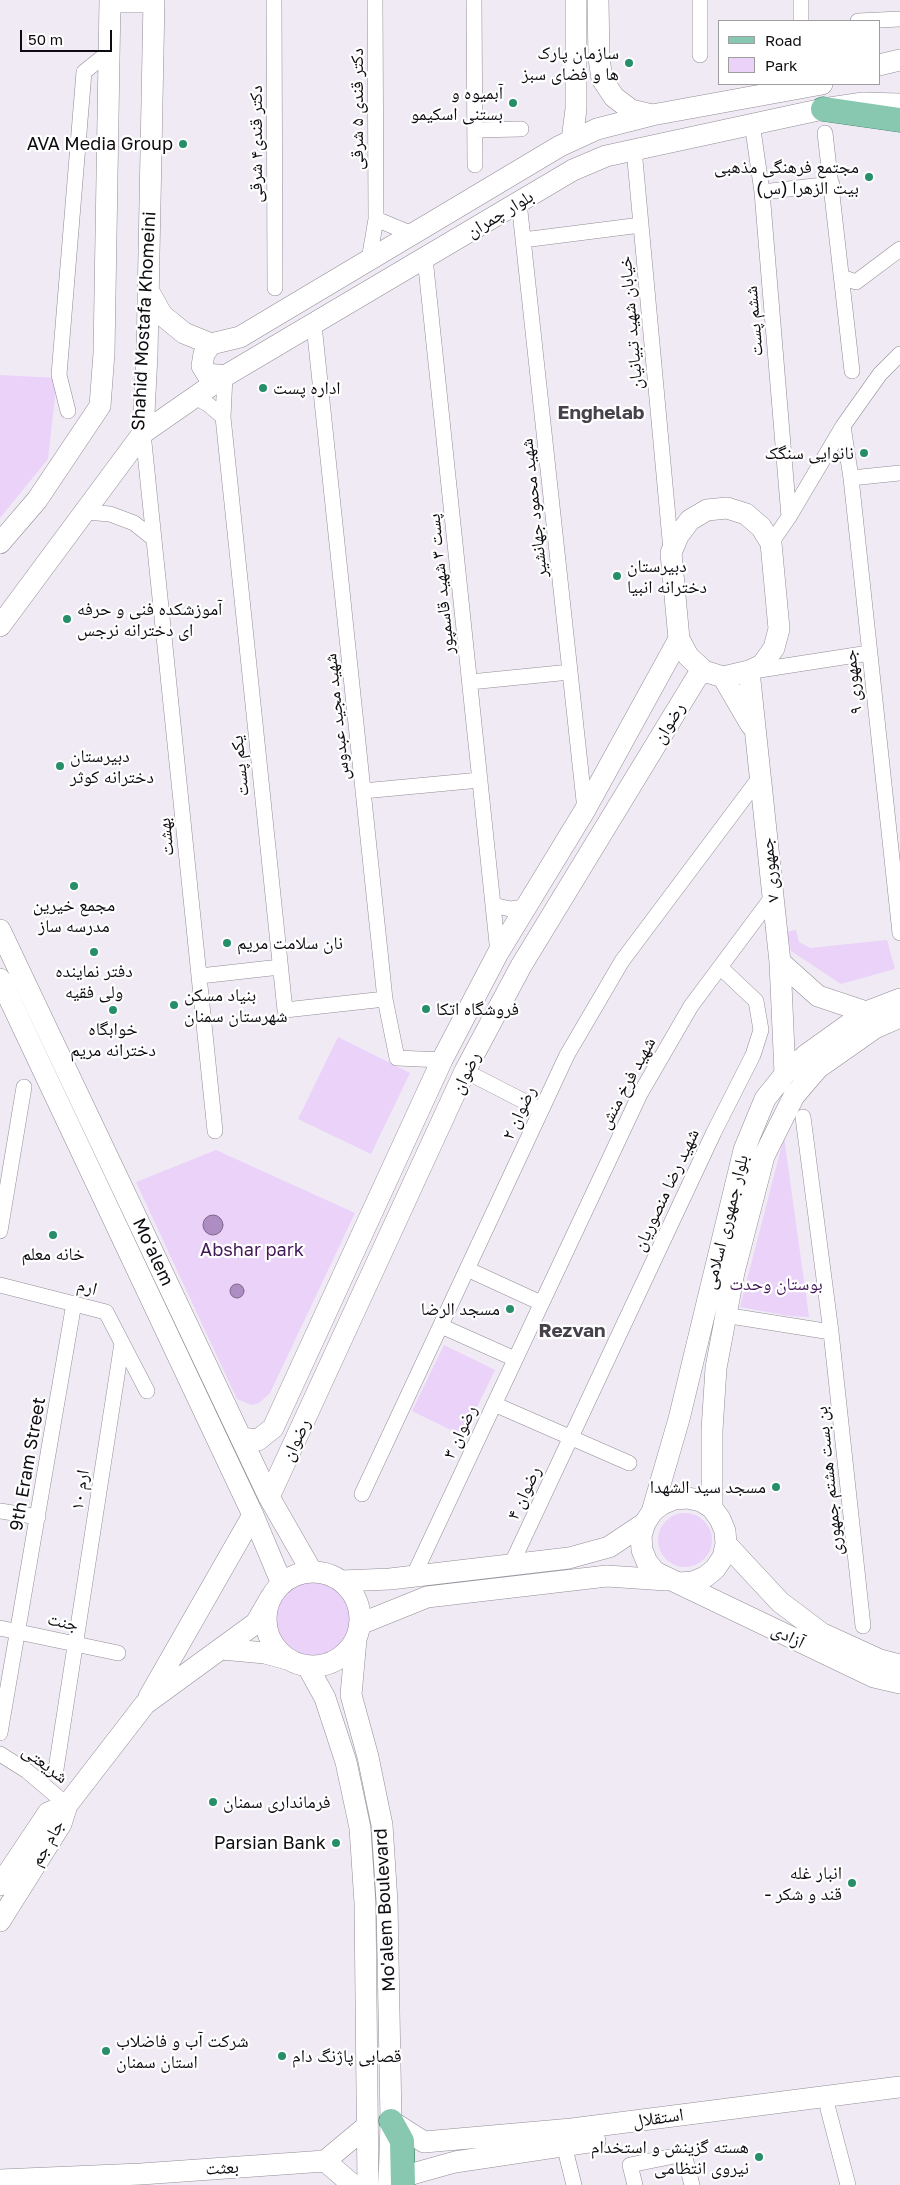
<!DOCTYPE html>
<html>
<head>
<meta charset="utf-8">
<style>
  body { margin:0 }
  #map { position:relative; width:900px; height:2185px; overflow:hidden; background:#f0eaf5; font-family:"Golos Text",sans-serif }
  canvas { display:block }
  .legend { position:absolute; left:718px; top:20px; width:162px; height:65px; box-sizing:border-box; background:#fff; border:1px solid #9f9e9f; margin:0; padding:6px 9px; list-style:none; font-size:15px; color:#0e0c10 }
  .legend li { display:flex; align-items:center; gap:10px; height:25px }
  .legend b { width:25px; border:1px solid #9f9e9f }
  .scale { position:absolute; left:20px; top:30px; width:92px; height:22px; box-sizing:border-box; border:2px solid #0e0c10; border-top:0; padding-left:6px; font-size:15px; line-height:18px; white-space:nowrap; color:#0e0c10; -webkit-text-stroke:4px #fff; paint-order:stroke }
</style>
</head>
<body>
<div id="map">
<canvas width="900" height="2185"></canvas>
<ul class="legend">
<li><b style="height:6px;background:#88c8b1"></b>Road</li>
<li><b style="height:14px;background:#ead2f9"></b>Park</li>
</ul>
<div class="scale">50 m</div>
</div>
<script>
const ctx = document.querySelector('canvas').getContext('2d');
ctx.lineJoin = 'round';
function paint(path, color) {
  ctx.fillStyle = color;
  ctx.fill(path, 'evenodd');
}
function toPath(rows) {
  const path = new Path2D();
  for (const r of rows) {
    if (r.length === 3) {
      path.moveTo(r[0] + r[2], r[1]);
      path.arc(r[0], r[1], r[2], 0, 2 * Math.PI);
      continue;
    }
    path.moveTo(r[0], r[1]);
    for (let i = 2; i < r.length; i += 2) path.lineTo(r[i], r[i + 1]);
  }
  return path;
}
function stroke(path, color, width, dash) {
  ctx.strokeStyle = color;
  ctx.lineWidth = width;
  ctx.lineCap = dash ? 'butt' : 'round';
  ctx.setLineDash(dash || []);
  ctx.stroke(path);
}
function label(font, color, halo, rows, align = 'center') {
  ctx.font = font + ' "Golos Text","Noto Naskh Arabic",sans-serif';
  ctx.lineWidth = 4.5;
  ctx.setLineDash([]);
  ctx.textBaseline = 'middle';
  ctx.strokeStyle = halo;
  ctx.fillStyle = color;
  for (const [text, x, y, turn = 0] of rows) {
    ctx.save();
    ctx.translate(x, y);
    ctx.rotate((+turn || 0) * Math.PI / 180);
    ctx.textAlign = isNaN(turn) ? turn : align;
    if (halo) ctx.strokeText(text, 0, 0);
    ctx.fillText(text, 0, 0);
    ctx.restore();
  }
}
paint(toPath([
  [0,375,57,378,48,459,0,518],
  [796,930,799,942,810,948,887,940,895,969,841,984,791,951,786,932],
  [338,1037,410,1073,371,1154,298,1119],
  [784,1137,809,1317,789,1316,740,1307],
  [216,1150,355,1213,270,1393,259,1403,251,1405,237,1399,136,1182],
  [444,1345,495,1370,463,1436,412,1411],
  [685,1540,27],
  [313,1620,38]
]), '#ead2f9');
const water = toPath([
  [213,1225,10],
  [237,1291,7]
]);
paint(water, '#ae8dc2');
stroke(water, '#7e668d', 1);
const street = toPath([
  [274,0,275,288],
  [375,0,376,219],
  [474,0,475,165],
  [700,0,700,55],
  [801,21,801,0],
  [858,21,900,19],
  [752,123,762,192,789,517],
  [475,130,521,129],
  [825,133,852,371],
  [634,149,671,550],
  [762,192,832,184],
  [519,202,585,810],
  [523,240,641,225],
  [425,258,493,905],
  [369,260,376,219,412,234],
  [842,277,856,282,900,249],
  [314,325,385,999,397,1058,442,1060],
  [194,396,209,405,223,417,225,376],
  [68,411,59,375,84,72,109,52],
  [223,417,285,1010,385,999],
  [843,426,851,478,900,933],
  [143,433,215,1131],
  [851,478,900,473],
  [85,512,110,514,134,523,154,539],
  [771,543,789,517,843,426,880,374,900,354],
  [753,671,869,653],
  [470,682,570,672],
  [363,791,480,780],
  [498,953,493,905,510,909,526,907],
  [200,976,280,967],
  [465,1071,541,1110],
  [803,1117,831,1332,863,1626],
  [0,1231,24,1087],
  [467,1269,541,1303],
  [0,1285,106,1312,147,1391],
  [724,1315,831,1332],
  [441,1326,515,1359],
  [494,1404,629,1463],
  [362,1494,567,1055,622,961,760,777],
  [0,1511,38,1517],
  [511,1565,714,1132,753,1055,761,1030,756,1001,720,967],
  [413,1577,640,1094,691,1006,773,896],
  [0,1628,118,1653],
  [0,1733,74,1303],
  [0,1754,27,1771,67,1805],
  [56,1769,122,1343],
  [828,2109,848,2185],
  [564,2145,574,2185],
  [635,2185,630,2165,684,2154,692,2185]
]);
const secondary = toPath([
  [598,0,599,58,602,79,614,97,631,110,652,115],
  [110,2,154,2],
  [879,65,900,60],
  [572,140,576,109,576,0],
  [148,290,162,315,184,333,211,344,240,337,560,146,597,129,652,115,822,84],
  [211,344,204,354,202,366,207,374,225,376],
  [143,433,225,376,573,170,606,156,823,109,863,103,900,104],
  [727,508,746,514,761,527,771,543,779,629,774,648,762,665,749,671,723,677,704,671,688,656,679,639,671,553,678,536,690,520,707,510,727,508],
  [0,543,37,500,100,406,104,353,110,0],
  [0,626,143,433,147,355,154,0],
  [749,671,780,962,785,1074],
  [723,677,751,725],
  [0,930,269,1497,312,1572],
  [780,962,818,996,866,1012],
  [0,979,253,1515,282,1584],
  [241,1438,258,1440,273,1428,442,1060,498,953,585,810,679,639],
  [269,1497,465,1071,521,966,697,677,704,671],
  [712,1508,712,1430,716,1368,734,1272,764,1156,794,1096,818,1068,875,1028,900,1017],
  [652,1512,679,1419,744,1150,765,1099,785,1074,806,1055,866,1012,900,999],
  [726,1544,780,1602,821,1633,880,1660,900,1665],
  [313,1619,47],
  [342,1581,390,1579,569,1558,609,1547,645,1523],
  [679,1583,693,1582,705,1577,715,1569,723,1557,726,1544,725,1531,720,1519,712,1508,701,1501,688,1498,674,1499,662,1504,652,1512,645,1523,641,1536,642,1550,647,1562,655,1572,874,1677,900,1683],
  [360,1624,427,1597,607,1576,666,1580],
  [356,1639,351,1695,368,1757,382,1825,387,1902,391,2121,389,2185],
  [222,1649,265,1653,287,1659],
  [308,1667,325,1698,346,1762,360,1828,365,1903,368,2185],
  [149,1697,253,1515],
  [0,1885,48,1813,67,1805],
  [0,1921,61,1824,67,1805,145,1704,256,1623,271,1597],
  [391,2121,424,2142,572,2129,900,2087],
  [0,2180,141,2174,325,2161],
  [403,2180,412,2174,455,2162,595,2141],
  [353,2185,325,2161,367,2126]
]);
const primary = toPath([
  [823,109,900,120],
  [391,2121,402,2141,403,2185]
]);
stroke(street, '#928c96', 16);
stroke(secondary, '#928c96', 22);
stroke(primary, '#2a6f57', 25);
stroke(street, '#fff', 15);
stroke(secondary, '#fff', 21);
stroke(primary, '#88c8b1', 24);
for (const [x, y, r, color] of [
  [629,63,5,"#278e6a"],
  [513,103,5,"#278e6a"],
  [183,144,5,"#278e6a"],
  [869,177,5,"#278e6a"],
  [263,388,5,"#278e6a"],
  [864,453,5,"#278e6a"],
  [617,576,5,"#278e6a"],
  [67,619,5,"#278e6a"],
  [60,766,5,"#278e6a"],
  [74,886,5,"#278e6a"],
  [227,943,5,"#278e6a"],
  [94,952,5,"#278e6a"],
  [174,1005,5,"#278e6a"],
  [426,1009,5,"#278e6a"],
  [113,1010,5,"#278e6a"],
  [53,1235,5,"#278e6a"],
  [510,1309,5,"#278e6a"],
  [776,1487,5,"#278e6a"],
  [213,1802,5,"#278e6a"],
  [336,1843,5,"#278e6a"],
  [852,1883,5,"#278e6a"],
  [106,2051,5,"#278e6a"],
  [282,2056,5,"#278e6a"],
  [759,2157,5,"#278e6a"]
]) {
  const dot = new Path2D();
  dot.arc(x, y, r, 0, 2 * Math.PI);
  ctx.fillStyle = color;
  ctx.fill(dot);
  stroke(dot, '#fff', 2);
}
label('18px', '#0e0c10', '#fff', [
  ["سازمان پارک",619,53],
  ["ها و فضای سبز",619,74],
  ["آبمیوه و",503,93],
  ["بستنی اسکیمو",503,114],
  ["AVA Media Group",173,144],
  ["مجتمع فرهنگی مذهبی",859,167],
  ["بیت الزهرا (س)",859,188],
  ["اداره پست",273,388,"left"],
  ["نانوایی سنگک",854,453],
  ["دبیرستان",627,566,"left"],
  ["دخترانه انبیا",627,587,"left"],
  ["آموزشکده فنی و حرفه",77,609,"left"],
  ["ای دخترانه نرجس",77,630,"left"],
  ["دبیرستان",70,756,"left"],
  ["دخترانه کوثر",70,777,"left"],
  ["مجمع خیرین",74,905,"center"],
  ["مدرسه ساز",74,926,"center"],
  ["نان سلامت مریم",237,943,"left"],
  ["دفتر نماینده",94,971,"center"],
  ["ولی فقیه",94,992,"center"],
  ["بنیاد مسکن",184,995,"left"],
  ["شهرستان سمنان",184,1016,"left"],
  ["فروشگاه اتکا",436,1009,"left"],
  ["خوابگاه",113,1029,"center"],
  ["دخترانه مریم",113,1050,"center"],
  ["خانه معلم",53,1254,"center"],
  ["مسجد الرضا",500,1309],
  ["مسجد سید الشهدا",766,1487],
  ["فرمانداری سمنان",223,1802,"left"],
  ["Parsian Bank",326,1843],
  ["انبار غله",842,1873],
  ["- قند و شکر",842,1894],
  ["شرکت آب و فاضلاب",116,2041,"left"],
  ["استان سمنان",116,2062,"left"],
  ["قصابی پاژنگ دام",292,2056,"left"],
  ["هسته گزینش و استخدام",749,2147],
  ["نیروی انتظامی",749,2168]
], 'right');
label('18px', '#0e0c10', '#fff', [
  ["دکتر قندی ۵ شرقی",357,109,-90],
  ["دکتر قندی۴ شرقی",256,144,-90],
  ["بلوار چمران",500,214,-31],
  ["Shahid Mostafa Khomeini",144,321,-87],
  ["ششم پست",754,321,-95],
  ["خیابان شهید تبیانیان",631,323,-95],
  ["شهید محمود جهانشیر",534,508,-96],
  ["پست ۳ شهید قاسمپور",441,584,-96],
  ["جمهوری ۹",853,682,-96],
  ["شهید مجید عبدوس",337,717,-96],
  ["رضوان",669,723,-59],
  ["یکم پست",240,766,-96],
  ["بهشت",166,837,-96],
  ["جمهوری ۷",770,870,-96],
  ["رضوان",466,1073,-64],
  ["شهید فرخ منش",627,1083,-62],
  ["رضوان ۲",519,1113,-65],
  ["شهید رضا منصوریان",666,1190,-65],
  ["بلوار جمهوری اسلامی",726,1222,-76],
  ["Mo'alem",153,1252,65],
  ["ارم",87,1287,14],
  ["رضوان ۳",460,1432,-65],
  ["رضوان",296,1440,-65],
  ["9th Eram Street",28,1464,-80],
  ["بن بست هشتم جمهوری",829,1481,-96],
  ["ارم ۱۰",80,1490,-81],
  ["رضوان ۴",524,1493,-65],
  ["جنت",63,1622,12],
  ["آزادی",788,1636,26],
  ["شریعتی",45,1764,37],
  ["جام جم",47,1843,-60],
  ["Mo'alem Boulevard",385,1910,-93],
  ["استقلال",658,2118,-8],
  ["بعثت",222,2168,-4]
]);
label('18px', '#431858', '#fff', [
  ["Abshar park",252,1250],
  ["بوستان وحدت",776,1284]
]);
label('bold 19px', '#46414a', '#fff', [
  ["Enghelab",601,413],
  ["Rezvan",572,1331]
]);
</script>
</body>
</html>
